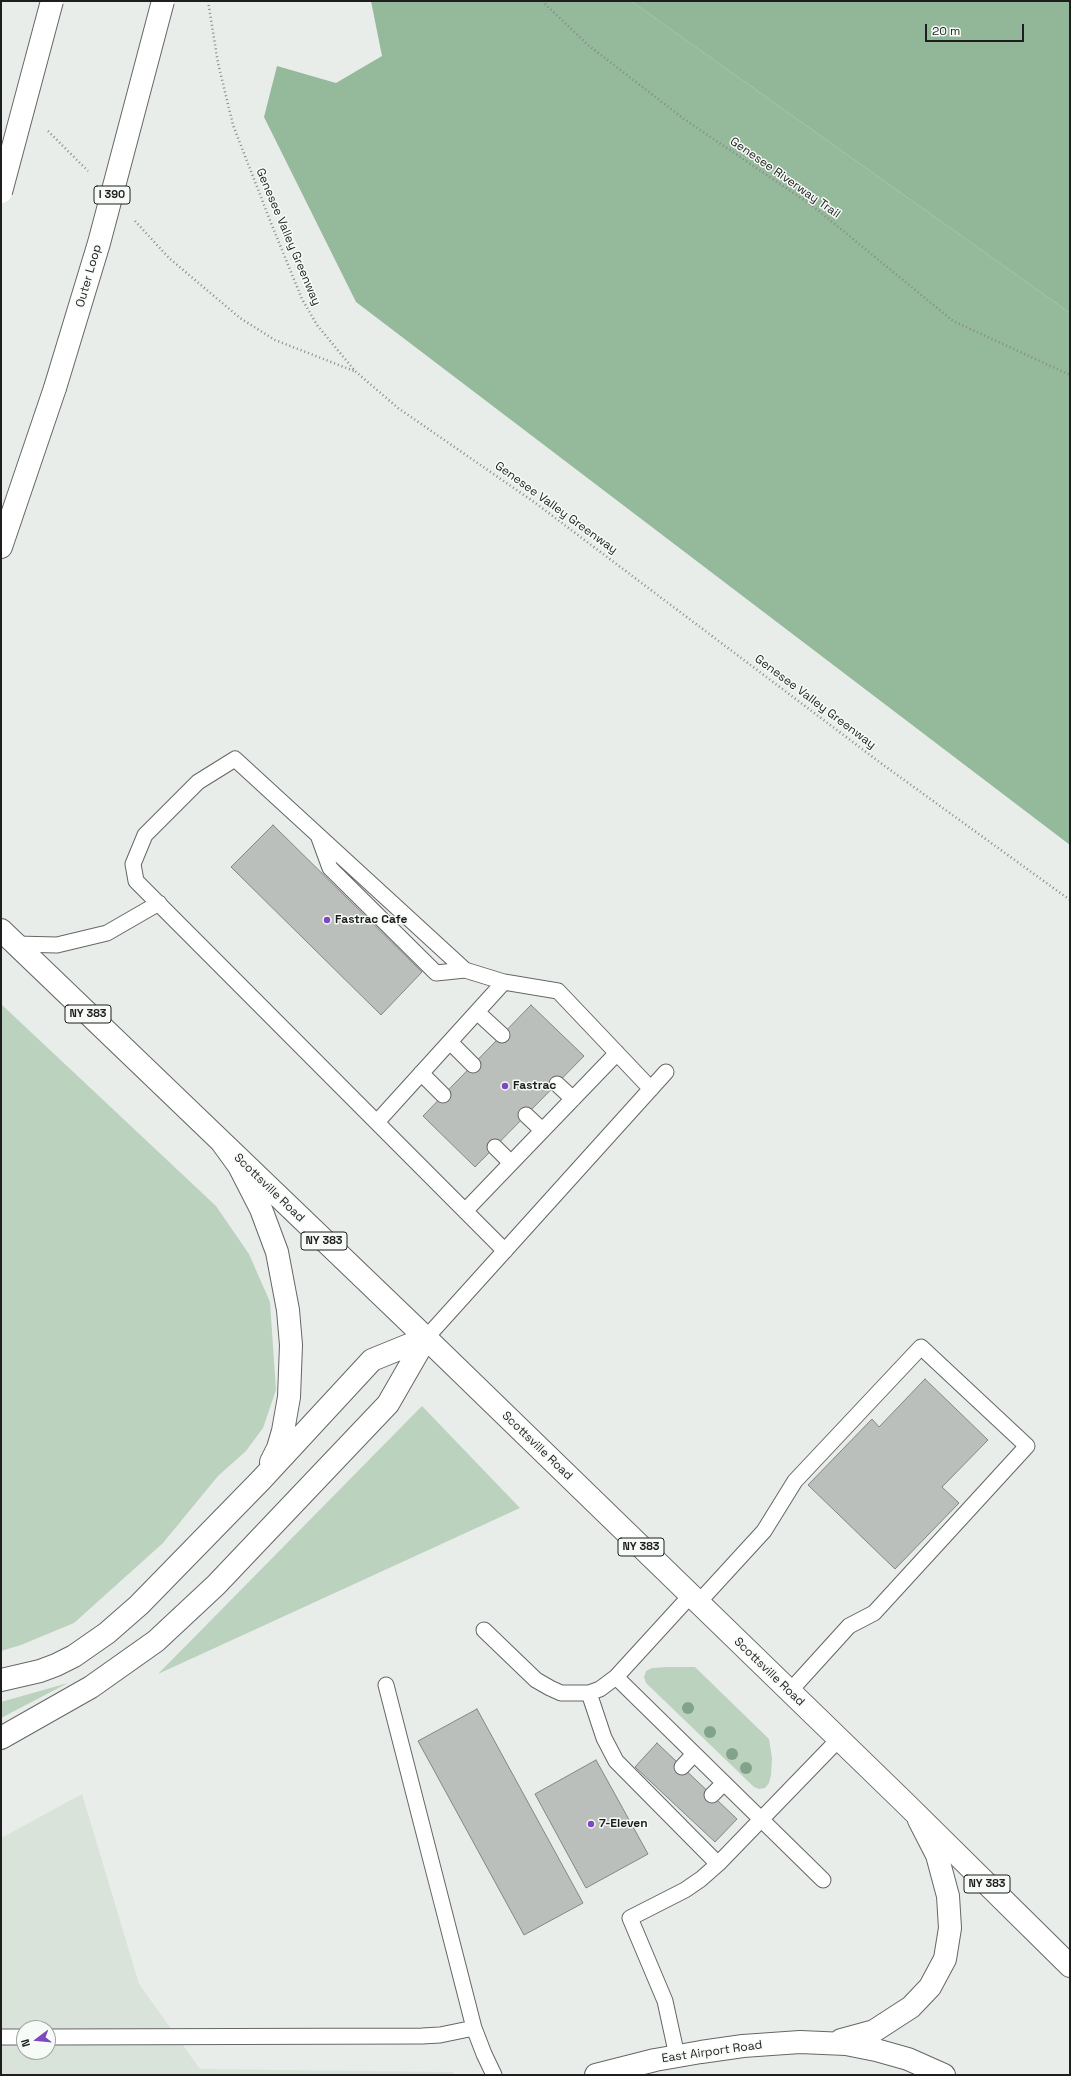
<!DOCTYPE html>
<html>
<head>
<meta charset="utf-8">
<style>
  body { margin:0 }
  #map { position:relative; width:1071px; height:2076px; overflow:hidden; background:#e9edea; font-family:"Space Grotesk",sans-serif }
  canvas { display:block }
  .frame { position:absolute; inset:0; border:2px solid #1d1e1d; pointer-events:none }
  .north { position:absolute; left:16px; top:2020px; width:40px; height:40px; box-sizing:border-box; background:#f7fbf7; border:1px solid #a0a3a0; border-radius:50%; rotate:254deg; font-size:11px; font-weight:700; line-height:16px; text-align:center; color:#1d1e1d }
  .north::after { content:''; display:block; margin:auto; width:14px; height:18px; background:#7d49c0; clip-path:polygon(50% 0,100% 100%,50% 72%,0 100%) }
  .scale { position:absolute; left:925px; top:24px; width:99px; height:18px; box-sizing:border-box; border:2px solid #1d1e1d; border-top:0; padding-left:5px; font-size:12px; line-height:14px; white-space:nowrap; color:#1d1e1d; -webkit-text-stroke:3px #f7fbf7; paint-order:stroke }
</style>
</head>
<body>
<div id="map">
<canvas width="1071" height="2076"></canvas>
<div class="frame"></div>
<div class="north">N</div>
<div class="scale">20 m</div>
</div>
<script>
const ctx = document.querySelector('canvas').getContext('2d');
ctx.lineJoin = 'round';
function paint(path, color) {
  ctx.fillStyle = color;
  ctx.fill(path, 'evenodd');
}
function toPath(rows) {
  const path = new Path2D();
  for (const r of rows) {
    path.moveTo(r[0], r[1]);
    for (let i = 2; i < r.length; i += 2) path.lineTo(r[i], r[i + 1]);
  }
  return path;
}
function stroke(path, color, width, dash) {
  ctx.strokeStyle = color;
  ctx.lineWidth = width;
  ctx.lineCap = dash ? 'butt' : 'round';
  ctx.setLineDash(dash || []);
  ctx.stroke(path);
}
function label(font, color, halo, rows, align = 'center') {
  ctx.font = font + ' "Space Grotesk",sans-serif';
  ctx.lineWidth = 3;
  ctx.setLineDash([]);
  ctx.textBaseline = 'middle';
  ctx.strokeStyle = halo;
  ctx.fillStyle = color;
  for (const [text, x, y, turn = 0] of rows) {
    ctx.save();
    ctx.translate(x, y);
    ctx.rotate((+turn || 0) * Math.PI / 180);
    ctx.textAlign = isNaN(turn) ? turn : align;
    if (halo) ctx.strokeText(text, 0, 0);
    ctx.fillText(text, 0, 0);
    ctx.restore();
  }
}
paint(toPath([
  [82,1794,139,1984,200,2069,453,2072,454,2075,1,2075,1,1838],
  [24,2028,48,2028,48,2052,24,2052]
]), '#d9e3da');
paint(toPath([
  [1,1004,216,1206,249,1254,270,1302,276,1390,263,1428,246,1451,218,1476,163,1543,74,1623,21,1645,1,1651],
  [422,1406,520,1508,158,1674],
  [666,1667,695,1667,769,1739,772,1758,771,1775,769,1783,765,1788,759,1789,754,1787,646,1683,644,1677,646,1671,652,1668],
  [68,1683,1,1718,1,1702]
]), '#bbd2bf');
paint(toPath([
  [371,1,631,1,1070,313,1070,845,356,302,264,117,277,66,336,83,382,56]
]), '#94b99b');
paint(toPath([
  [631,1,1070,1,1070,313]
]), '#92b698');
const building = toPath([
  [273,825,422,972,381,1015,231,867,273,825],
  [531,1005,584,1056,475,1167,423,1116,531,1005],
  [925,1379,988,1440,942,1487,959,1503,895,1569,808,1485,872,1419,879,1427,925,1379],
  [477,1709,583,1903,524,1935,418,1741,477,1709],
  [657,1743,737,1819,715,1842,635,1767,657,1743],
  [596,1760,648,1854,586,1888,535,1794,596,1760]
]);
paint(building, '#bbbfbb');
stroke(building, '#838683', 1);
const service = toPath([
  [318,835,330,868,436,973,465,970],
  [16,944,57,945,107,933,159,903],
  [477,1012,502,1035],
  [450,1042,473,1065],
  [421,1073,443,1095],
  [557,1084,573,1099],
  [526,1115,542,1130],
  [377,1122,504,982],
  [495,1147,511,1163],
  [465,1211,617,1053],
  [505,1251,136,881,133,864,145,835,198,782,235,759,465,970,504,982,558,991,651,1089],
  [426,1338,666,1072],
  [698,1603,764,1531,795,1481,921,1347,1027,1446,874,1613,849,1626,790,1691],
  [484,1630,536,1680,550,1688,561,1693,589,1693,600,1689,616,1677,691,1595],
  [616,1677,823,1880],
  [386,1685,474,2028,484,2054,494,2075],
  [589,1693,604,1738,616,1761,718,1864],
  [682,1767,694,1754],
  [712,1795,724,1783],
  [1,2037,24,2037],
  [48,2037,422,2036,440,2035,474,2028],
  [677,2056,665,2001,630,1918,685,1890,701,1879,718,1864,839,1739]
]);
const minor = toPath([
  [841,2040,874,2031,911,2007,930,1987,945,1959,950,1928,948,1896,937,1855,919,1820],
  [596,2075,655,2060,701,2052,743,2046,800,2042,846,2044,876,2050,908,2059,944,2075]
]);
const primary = toPath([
  [1,930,426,1338,904,1802,1070,1966]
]);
const motorway = toPath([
  [1,547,55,388],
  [223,1144,239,1166,261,1209,277,1252,288,1310,291,1345,289,1397,283,1431,278,1448,271,1462],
  [1,1680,40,1671,56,1665,74,1656,107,1633,139,1605,261,1480,372,1360,426,1338],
  [1,1738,91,1687,156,1641,216,1585,388,1404,426,1338]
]);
stroke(service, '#646765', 17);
stroke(minor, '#646765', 24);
stroke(primary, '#646765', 24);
stroke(motorway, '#646765', 24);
stroke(toPath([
  [208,1,218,63,233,125,271,223,302,299,317,325,355,371,398,408,534,502,882,764,1070,900],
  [542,1,588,45,684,119,814,207,953,321,1070,375],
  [48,131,88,171],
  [135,221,169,258,240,318,275,340,354,371]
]), '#868987', 2.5, [1, 3]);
stroke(service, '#fff', 15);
stroke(minor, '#fff', 22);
stroke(primary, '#fff', 22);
stroke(motorway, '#fff', 22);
const motorwayBridge = toPath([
  [1,192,52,1],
  [55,388,99,243,163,1]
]);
stroke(motorwayBridge, '#646765', 24, []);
stroke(motorwayBridge, '#fff', 22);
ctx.fillStyle = '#82a38b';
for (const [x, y] of [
  [688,1708],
  [710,1732],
  [732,1754],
  [746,1768]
]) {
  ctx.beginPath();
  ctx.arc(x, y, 6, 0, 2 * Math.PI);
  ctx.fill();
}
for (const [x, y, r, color] of [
  [327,920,4,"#7d49c0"],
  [505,1086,4,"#7d49c0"],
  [591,1824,4,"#7d49c0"]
]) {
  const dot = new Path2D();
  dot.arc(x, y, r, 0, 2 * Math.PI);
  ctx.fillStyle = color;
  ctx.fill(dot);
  stroke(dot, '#f7fbf7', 1.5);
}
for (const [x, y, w] of [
  [112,195,36],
  [88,1014,46],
  [324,1241,46],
  [641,1547,46],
  [987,1884,46]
]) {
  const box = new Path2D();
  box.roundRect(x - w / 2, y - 9, w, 18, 3);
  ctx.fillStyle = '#f7fbf7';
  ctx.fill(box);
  stroke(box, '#1d1e1d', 1);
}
label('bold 11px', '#1d1e1d', null, [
  ["I 390",112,195],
  ["NY 383",88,1014],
  ["NY 383",324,1241],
  ["NY 383",641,1547],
  ["NY 383",987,1884]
]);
label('12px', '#1d1e1d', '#f7fbf7', [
  ["Genesee Riverway Trail",785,178,35],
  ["Genesee Valley Greenway",288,237,67],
  ["Outer Loop",89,276,-74],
  ["Genesee Valley Greenway",556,508,36],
  ["Genesee Valley Greenway",815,702,37],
  ["Scottsville Road",269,1188,44],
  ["Scottsville Road",537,1446,44],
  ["Scottsville Road",769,1672,44],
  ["East Airport Road",712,2052,-8]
]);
label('bold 12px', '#1d1e1d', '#f7fbf7', [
  ["Fastrac Cafe",335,920],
  ["Fastrac",513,1086],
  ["7-Eleven",599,1824]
], 'left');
</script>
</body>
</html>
